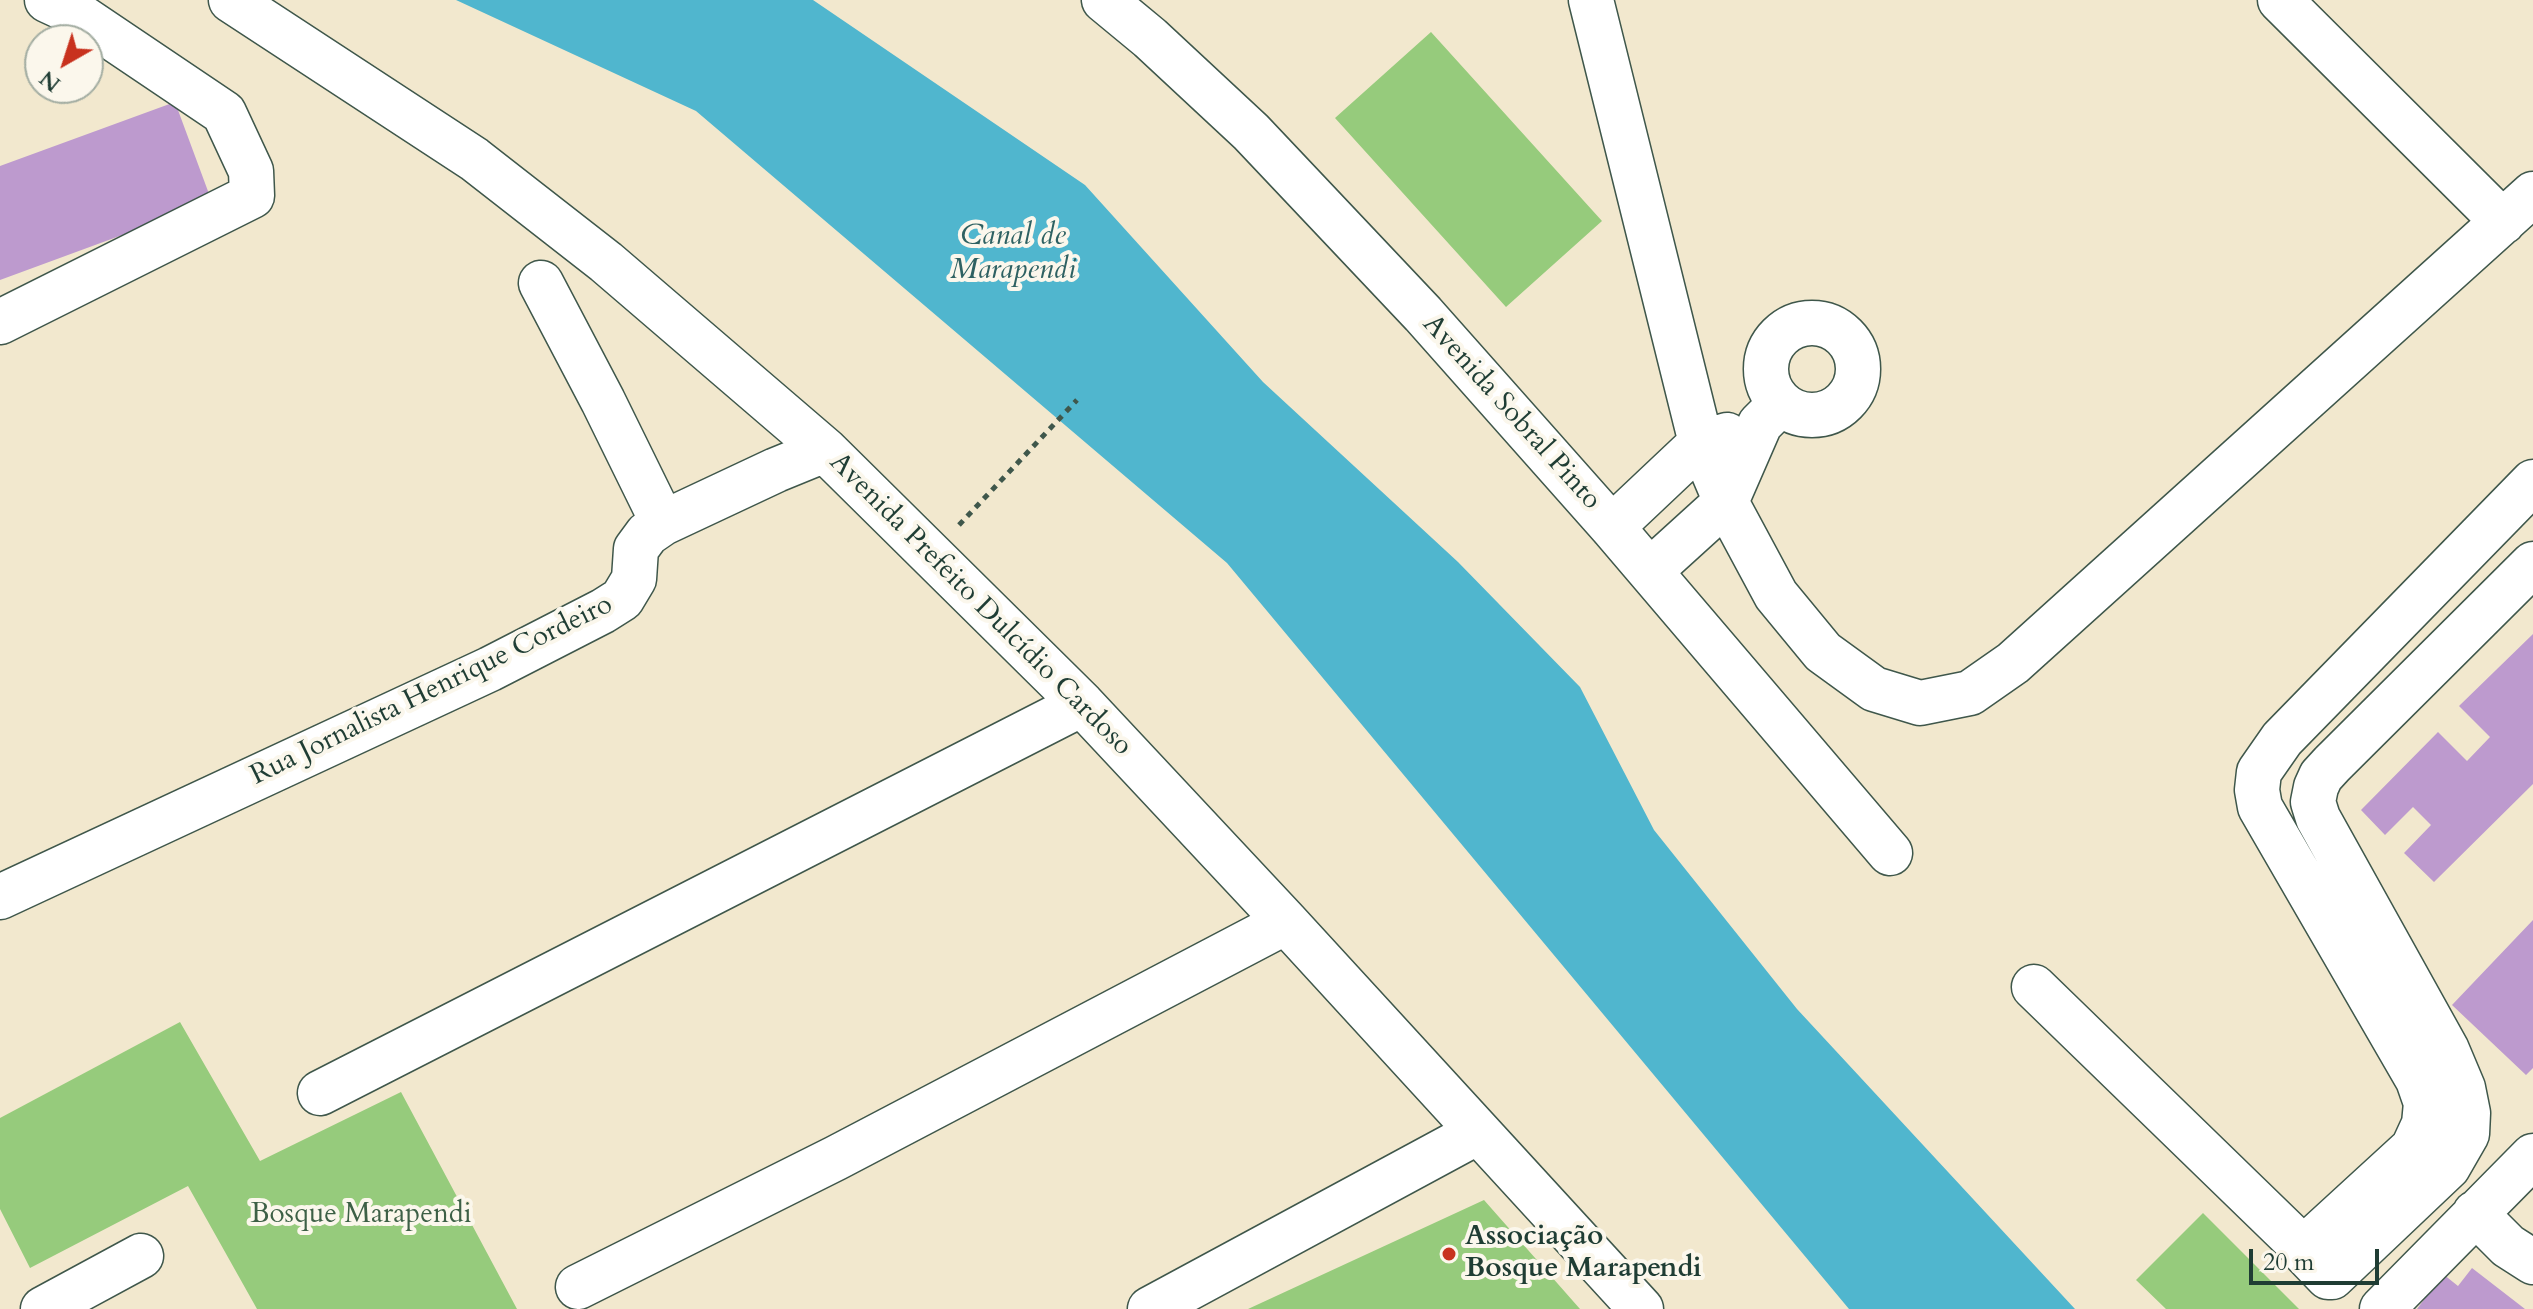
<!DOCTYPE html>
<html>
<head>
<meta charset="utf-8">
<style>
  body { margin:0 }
  #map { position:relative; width:2533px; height:1309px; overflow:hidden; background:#f2e8ce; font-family:Cardo,serif }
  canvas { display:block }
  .north { position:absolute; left:24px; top:24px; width:80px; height:80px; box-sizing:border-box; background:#fbf7ec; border:2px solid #a3ada2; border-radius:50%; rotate:219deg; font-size:22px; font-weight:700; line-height:32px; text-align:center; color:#1f3d34 }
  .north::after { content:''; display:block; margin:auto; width:28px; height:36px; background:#c8321e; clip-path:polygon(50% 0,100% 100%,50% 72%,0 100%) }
  .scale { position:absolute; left:2249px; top:1249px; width:130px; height:36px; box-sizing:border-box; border:4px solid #1f3d34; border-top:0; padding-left:10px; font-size:24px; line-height:28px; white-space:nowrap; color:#1f3d34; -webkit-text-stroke:6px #fbf7ec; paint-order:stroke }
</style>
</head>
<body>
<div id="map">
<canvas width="2533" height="1309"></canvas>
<div class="north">N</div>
<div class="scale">20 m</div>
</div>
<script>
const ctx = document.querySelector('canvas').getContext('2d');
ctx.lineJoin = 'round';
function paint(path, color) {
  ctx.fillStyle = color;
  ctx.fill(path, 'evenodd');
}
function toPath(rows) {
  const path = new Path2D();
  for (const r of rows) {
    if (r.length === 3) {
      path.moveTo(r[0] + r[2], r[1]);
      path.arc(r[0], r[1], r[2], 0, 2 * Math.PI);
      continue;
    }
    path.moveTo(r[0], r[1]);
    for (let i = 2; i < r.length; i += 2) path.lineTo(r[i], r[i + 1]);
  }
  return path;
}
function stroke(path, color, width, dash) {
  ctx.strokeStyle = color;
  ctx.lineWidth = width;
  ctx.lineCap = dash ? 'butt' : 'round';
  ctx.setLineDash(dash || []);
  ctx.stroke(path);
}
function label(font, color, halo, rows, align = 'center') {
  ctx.font = font + ' Cardo,serif';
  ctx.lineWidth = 8;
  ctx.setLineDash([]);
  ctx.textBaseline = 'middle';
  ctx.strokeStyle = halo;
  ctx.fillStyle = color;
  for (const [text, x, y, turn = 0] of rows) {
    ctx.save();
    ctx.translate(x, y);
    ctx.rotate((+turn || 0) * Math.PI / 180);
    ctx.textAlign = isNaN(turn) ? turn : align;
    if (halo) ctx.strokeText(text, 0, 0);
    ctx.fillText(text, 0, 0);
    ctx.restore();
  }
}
paint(toPath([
  [1431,32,1602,221,1506,307,1335,118],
  [180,1022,260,1161,401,1092,517,1309,257,1309,188,1186,30,1268,0,1209,0,1118],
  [1484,1200,1580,1309,1247,1309,1248,1309],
  [2203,1213,2299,1309,2166,1309,2136,1280]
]), '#96cb7c');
paint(toPath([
  [456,0,813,0,1085,185,1263,382,1458,562,1580,687,1654,830,1797,1009,2075,1309,1849,1309,1227,563,696,111]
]), '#50b6ce');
paint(toPath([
  [175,102,212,202,0,280,0,166],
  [2533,634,2533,784,2434,882,2404,853,2431,825,2413,807,2385,835,2361,810,2438,732,2467,761,2490,737,2459,706],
  [2533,920,2533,1068,2526,1075,2452,1005],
  [2472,1268,2525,1309,2417,1309,2443,1274,2458,1286]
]), '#bd9ace');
const minor = toPath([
  [231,0,474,159,606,262,825,450,1082,704,1286,922,1641,1309],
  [1104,0,1150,38,1251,132,1423,314,1612,527,1890,853],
  [1591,0,1701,443,1726,502,1776,595,1823,652,1874,689,1920,703,1970,693,2013,663,2533,194],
  [2280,0,2503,222],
  [541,283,603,401,663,523],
  [0,322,252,196,251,171,224,113,77,14,47,0],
  [1812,369,46],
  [2533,482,2282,739,2259,772,2257,790,2260,807,2418,1080,2426,1103,2424,1124,2413,1148,2305,1247,2304,1252,2328,1277,2332,1277,2448,1167,2467,1134,2468,1113,2463,1088,2447,1050,2318,818,2313,802,2316,787,2321,776,2332,764,2533,564],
  [1612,527,1701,443,1727,435],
  [1650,571,1726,502,1760,424,1781,403],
  [0,897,490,669,603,611,622,599,634,579,636,549,647,534,663,523,776,470,825,450],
  [2034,987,2304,1249],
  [320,1093,1082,704],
  [2475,1213,2508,1246,2533,1262],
  [578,1287,836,1158,1286,922],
  [43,1309,141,1256],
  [1150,1309,1478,1132],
  [2382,1309,2533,1156]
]);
stroke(minor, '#3f574b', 47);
stroke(toPath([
  [959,525,1077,400]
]), '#3f574b', 5, [6, 6]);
stroke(minor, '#fff', 44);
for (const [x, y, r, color] of [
  [1449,1254,8,"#c8321e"]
]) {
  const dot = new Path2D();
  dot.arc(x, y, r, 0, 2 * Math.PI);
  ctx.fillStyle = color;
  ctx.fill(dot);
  stroke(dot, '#fbf7ec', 3);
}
label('28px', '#1f3d34', '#fbf7ec', [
  ["Avenida Sobral Pinto",1511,413,48],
  ["Avenida Prefeito Dulcídio Cardoso",980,605,45],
  ["Rua Jornalista Henrique Cordeiro",432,691,-26]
]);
label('28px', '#3d6046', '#fbf7ec', [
  ["Bosque Marapendi",361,1216]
]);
label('bold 28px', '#1f3d34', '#fbf7ec', [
  ["Associação",1465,1238],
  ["Bosque Marapendi",1465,1270]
], 'left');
label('italic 30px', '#2e6162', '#fbf7ec', [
  ["Canal de",1013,237],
  ["Marapendi",1013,271]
]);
</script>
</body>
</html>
